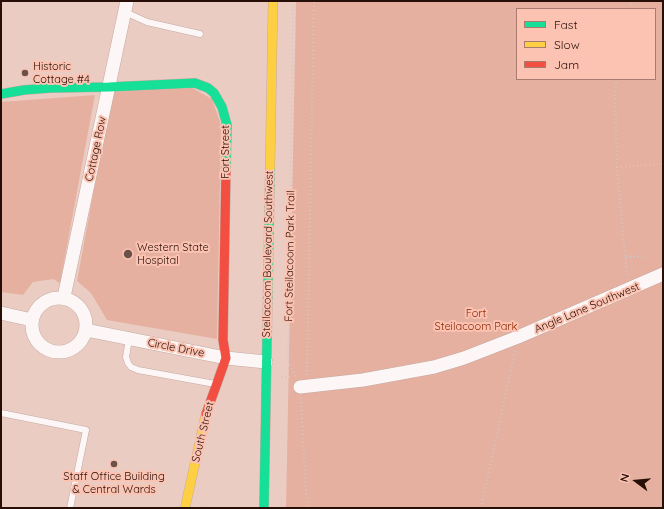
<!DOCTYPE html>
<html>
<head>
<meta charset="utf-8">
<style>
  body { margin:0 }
  #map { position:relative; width:664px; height:509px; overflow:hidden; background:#ebccc3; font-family:Quicksand,sans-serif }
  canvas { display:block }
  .frame { position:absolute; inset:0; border:2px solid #270f08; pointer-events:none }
  .legend { position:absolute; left:516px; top:8px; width:140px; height:72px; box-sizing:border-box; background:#fcc3b2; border:1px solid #a77b6e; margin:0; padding:5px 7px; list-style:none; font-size:12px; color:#270f08 }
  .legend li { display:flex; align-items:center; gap:8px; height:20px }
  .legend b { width:20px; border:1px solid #a77b6e }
  .north { position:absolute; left:616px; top:461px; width:40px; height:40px; -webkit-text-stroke:3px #fcc3b2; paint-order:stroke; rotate:286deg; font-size:11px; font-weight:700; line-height:16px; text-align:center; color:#270f08 }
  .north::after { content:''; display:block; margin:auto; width:14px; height:18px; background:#270f08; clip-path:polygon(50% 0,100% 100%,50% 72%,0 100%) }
</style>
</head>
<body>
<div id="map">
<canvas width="664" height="509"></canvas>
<div class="frame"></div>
<ul class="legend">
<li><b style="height:5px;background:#16e098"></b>Fast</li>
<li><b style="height:5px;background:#ffcf43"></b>Slow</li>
<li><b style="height:5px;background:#f24e42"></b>Jam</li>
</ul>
<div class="north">N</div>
</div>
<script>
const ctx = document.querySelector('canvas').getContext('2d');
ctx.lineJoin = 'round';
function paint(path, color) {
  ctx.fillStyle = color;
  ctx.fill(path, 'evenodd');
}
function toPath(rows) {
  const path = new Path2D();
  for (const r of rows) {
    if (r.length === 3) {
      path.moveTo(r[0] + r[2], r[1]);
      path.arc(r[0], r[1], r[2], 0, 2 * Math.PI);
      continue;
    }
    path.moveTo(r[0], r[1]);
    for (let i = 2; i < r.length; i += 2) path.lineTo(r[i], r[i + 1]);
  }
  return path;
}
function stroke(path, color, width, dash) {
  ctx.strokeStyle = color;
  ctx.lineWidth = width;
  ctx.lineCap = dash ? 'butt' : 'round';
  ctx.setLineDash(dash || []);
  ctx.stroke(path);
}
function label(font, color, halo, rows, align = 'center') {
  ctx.font = font + ' Quicksand,sans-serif';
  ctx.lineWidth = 4;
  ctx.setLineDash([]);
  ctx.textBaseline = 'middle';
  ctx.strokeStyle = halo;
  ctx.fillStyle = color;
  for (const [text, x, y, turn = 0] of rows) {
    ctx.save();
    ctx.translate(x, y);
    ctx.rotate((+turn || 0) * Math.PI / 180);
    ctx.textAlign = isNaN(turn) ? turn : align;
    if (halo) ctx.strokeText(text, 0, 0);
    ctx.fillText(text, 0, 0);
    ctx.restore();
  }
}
paint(toPath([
  [296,1,663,1,663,508,286,508],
  [517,9,655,9,655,79,517,79],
  [192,88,212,99,221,125,217,339,107,320,91,293,77,281,112,92],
  [95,95,60,283,53,279,33,282,23,295,1,292,1,102]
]), '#e6b0a0');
const lane = toPath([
  [125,12,147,22,200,34],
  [129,339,126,357,128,363,131,367,138,370,215,384],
  [1,413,86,430,70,508]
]);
const street = toPath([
  [64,297,127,1],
  [59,325,27],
  [1,313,32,320],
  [86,330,226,358,266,362],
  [300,387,363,380,434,367,464,358,518,337,663,274]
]);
const fast = toPath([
  [1,94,24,90,50,88,109,87,195,83,208,88,214,93,222,107,227,125,226,168],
  [264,508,270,169]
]);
const slow = toPath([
  [270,169,273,1],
  [185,508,206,414]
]);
const jam = toPath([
  [206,414,226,358,223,340,226,168]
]);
stroke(lane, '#c4aaa2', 7);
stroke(street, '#c4aaa2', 14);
stroke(fast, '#c4aaa2', 10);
stroke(slow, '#c4aaa2', 10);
stroke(jam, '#c4aaa2', 10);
stroke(toPath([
  [293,1,288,361,296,377],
  [631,9,632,1],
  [617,79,615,92,617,166,627,277],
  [617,167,663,164],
  [626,257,646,256],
  [307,375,314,1],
  [281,377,292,377],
  [301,398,306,496,310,508],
  [200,504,208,508],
  [481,508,515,351]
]), '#d1c7c5', 2, [1, 3]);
stroke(lane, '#fcf7f6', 6);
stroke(street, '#fcf7f6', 13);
stroke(fast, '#16e098', 9);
stroke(slow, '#ffcf43', 9);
stroke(jam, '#f24e42', 9);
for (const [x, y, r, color] of [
  [25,73,4,"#6c5149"],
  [128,254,5,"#6c5149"],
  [114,464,4,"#6c5149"]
]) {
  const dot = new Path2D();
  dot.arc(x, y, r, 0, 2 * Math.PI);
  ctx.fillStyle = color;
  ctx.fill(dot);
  stroke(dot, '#fcc3b2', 1.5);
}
label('11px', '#270f08', '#fcc3b2', [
  ["Historic",33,67],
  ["Cottage #4",33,80],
  ["Western State",137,248],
  ["Hospital",137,261],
  ["Staff Office Building",114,477,"center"],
  ["& Central Wards",114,490,"center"]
], 'left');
label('11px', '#270f08', '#fcc3b2', [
  ["Cottage Row",96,149,-78],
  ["Fort Street",226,152,-90],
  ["Steilacoom Boulevard Southwest",268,254,-89],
  ["Fort Steilacoom Park Trail",290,256,-89],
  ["Angle Lane Southwest",587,308,-23],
  ["Circle Drive",176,348,11],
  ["South Street",203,432,-76]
]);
label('11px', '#8b2600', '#fcc3b2', [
  ["Fort",476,314],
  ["Steilacoom Park",476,327]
]);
</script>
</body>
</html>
